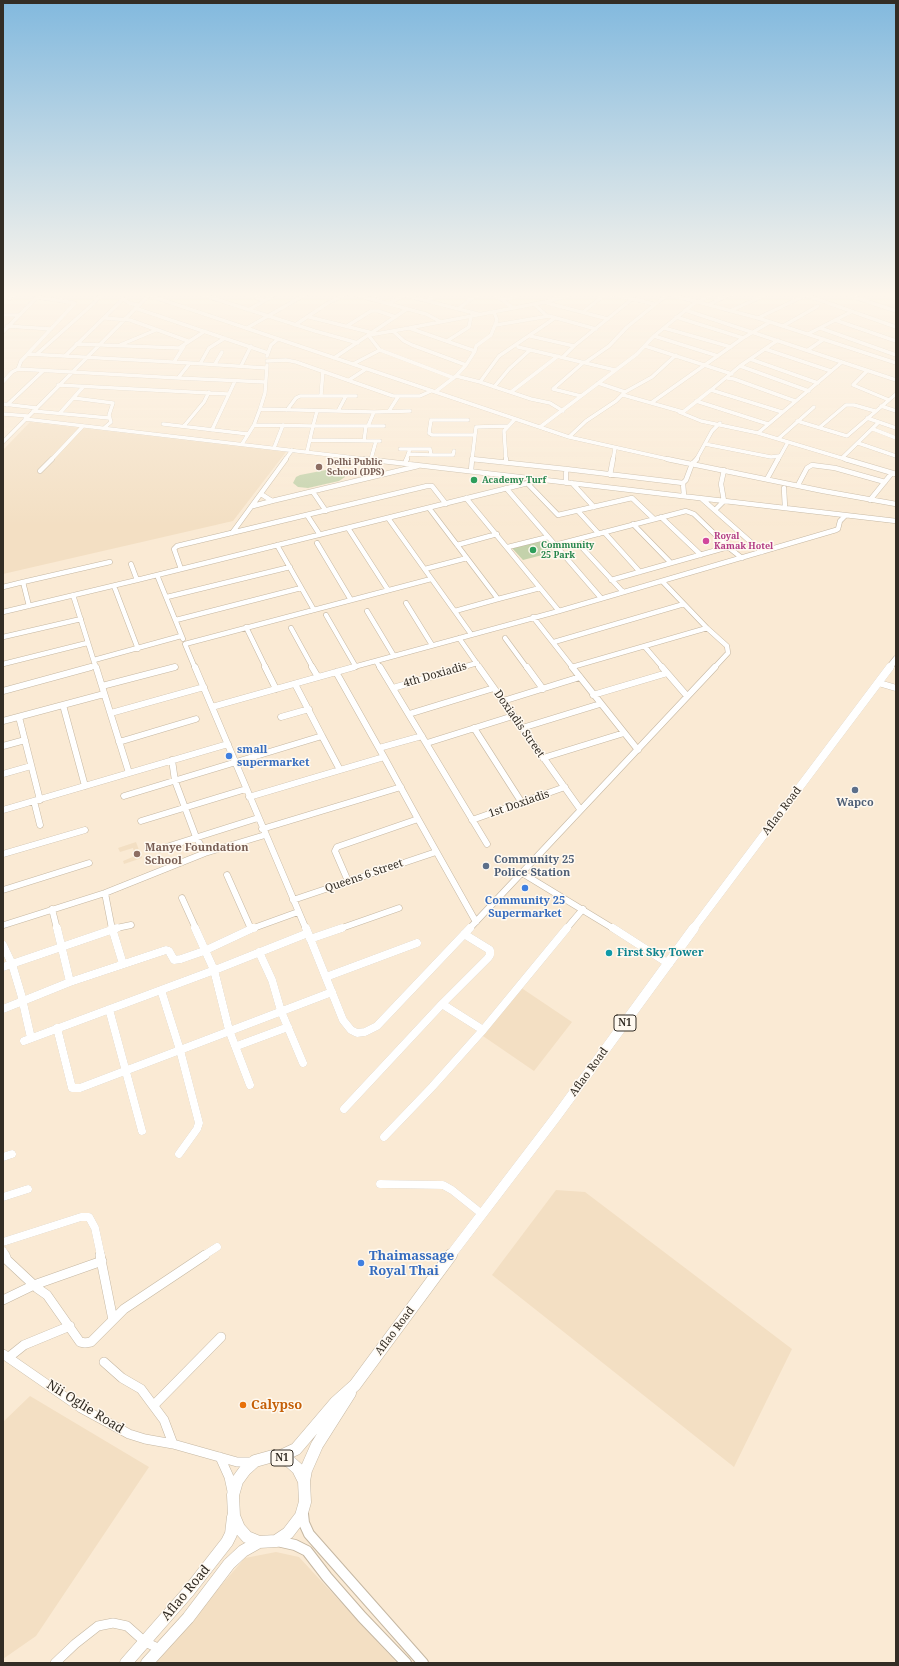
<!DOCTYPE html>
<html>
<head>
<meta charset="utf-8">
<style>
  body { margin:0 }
  #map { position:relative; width:899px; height:1666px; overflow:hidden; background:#faead4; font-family:"Noto Serif",serif }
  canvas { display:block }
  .frame { position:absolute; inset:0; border:4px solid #332d25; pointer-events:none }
</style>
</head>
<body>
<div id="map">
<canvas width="899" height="1666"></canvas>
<div class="frame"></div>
</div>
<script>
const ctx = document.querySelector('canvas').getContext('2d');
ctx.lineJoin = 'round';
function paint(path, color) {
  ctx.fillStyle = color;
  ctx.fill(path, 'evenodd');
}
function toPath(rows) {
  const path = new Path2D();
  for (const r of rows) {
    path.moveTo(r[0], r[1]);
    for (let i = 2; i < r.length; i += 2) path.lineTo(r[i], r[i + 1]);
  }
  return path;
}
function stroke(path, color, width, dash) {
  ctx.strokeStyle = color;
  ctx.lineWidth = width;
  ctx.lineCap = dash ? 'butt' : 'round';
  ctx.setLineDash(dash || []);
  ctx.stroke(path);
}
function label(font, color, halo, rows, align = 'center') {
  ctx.font = font + ' "Noto Serif",serif';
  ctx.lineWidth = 3;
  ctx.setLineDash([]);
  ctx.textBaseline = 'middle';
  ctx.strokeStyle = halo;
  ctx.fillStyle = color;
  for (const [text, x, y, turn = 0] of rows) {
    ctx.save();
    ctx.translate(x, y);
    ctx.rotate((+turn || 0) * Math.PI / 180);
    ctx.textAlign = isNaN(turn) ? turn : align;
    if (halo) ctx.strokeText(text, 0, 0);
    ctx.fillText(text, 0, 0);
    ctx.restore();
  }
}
paint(toPath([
  [30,422,286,452,233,521,3,574,3,450],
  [136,842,142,858,124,864,123,861,135,856,133,848,120,852,118,848],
  [520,987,572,1022,534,1071,480,1034],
  [556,1190,585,1192,792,1349,734,1467,492,1275],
  [30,1396,149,1467,36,1636,3,1659,3,1422],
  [276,1552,299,1557,397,1663,153,1663,245,1558]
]), '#f3dfc3');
paint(toPath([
  [331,469,344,472,345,477,339,481,308,488,298,487,293,483,296,477,300,475],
  [543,540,554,552,523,560,512,548]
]), '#c4d2ab');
const minorFar4 = toPath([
  [142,293,569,437,672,460],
  [197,293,315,331,358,343],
  [246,293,264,301,248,310],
  [349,293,426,314,441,322],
  [493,293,513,308],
  [607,293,654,304],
  [664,293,758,318,896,363],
  [800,293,896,327],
  [842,293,896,311],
  [883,293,896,298],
  [404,295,478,314],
  [37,297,75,303],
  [9,299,14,293],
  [371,299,380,293],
  [502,300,526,293],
  [264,301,277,293],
  [427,301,438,293],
  [699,302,711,293],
  [547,303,608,319],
  [388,304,406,294],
  [534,304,547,316],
  [710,304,733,293],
  [135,308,268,353],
  [458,309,479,293],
  [685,310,896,380],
  [732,310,770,293],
  [583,312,607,293],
  [3,315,20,315],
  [309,317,373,333],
  [676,317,743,338],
  [105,318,130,320,188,341],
  [758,318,806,295],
  [835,320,896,341],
  [295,325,328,303,348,293],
  [496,325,549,316,596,329],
  [7,326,51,329],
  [347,326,371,311,378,311,396,317],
  [783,326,818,306],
  [247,328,308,293],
  [409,328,545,302,576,293],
  [664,328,731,347],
  [820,328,896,355],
  [393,331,404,341,412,345,466,365],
  [3,332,41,293],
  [808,334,851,312],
  [370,335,409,328,475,351],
  [369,336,380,350,454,378],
  [530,336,574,346],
  [654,336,718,356],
  [778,340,740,366,711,390,782,412],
  [447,341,469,327,471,316],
  [76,344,179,348,205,331],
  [120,345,156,330],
  [645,346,732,374],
  [518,347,615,370],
  [765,349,831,371],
  [808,350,824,339],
  [37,354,94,303,102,293],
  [65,356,123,299,129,303,138,305],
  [267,356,271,345,278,339],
  [563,357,574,346,632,299],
  [334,358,407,309],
  [750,359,818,383],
  [267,361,286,360,296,362,393,396,420,396,431,391],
  [174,362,184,346],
  [586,362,609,346,627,327,668,294],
  [190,363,266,368],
  [200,364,209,348,225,338],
  [215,364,222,352],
  [353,364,380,350],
  [241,366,251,346],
  [740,366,809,391],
  [18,369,178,378,190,363,28,354],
  [867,371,853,385,889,400],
  [456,376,480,382,531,399,550,403,563,411],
  [178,378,265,382],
  [727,378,734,379,795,401],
  [349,380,366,369],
  [3,382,12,372,18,369,21,361,75,303],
  [480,382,499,356,555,318],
  [598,383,625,392],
  [58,385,228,394],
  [494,387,509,369,530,350],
  [435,392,456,376,466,365,475,351,476,346,491,335,497,320,494,312],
  [511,392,558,356],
  [321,395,323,371],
  [623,395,683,412,711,390],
  [581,396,553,389,584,362],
  [74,398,113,403,109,415,111,422,104,428],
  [696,401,768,424],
  [651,403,743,338,770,322],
  [3,404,37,408],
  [7,405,43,371],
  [881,406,896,411],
  [260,409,265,393,267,365],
  [287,410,296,398,300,396,356,396],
  [33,411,109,418],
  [338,411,346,396],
  [389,411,398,397],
  [679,412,701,421,758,433,848,460],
  [60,413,83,387],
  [3,414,28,416],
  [867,418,896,428],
  [25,419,373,460],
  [468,420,431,420,429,433,432,435,474,435],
  [797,421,847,436,896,394],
  [163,424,248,434],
  [254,425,260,409,374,412,410,411],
  [184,426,204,402,209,392],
  [368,426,374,412],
  [540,427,637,354,654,336,697,301],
  [820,427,846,405,854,405,875,411],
  [873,429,896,438],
  [212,430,235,381],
  [758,433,842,362],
  [569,437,586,421,616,401,625,392,652,377,676,355],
  [778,439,814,407],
  [310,440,380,441],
  [364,441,366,426],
  [3,442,151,293],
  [858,443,896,456],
  [242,444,254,425,313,426,317,411],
  [705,444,771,457,779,456],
  [274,448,283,425],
  [400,449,410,449],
  [307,452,313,426,384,426],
  [409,454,431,455],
  [843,457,879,422],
  [371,459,376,441],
  [472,459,479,460],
  [51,460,83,426],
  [285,460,292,450],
  [406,460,410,449,430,449,431,455,453,455,454,451],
  [472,460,476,427,508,426],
  [506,460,504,431,515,419],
  [613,460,615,448],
  [696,460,712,431,720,423],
  [778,460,788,442]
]);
const minorFar3 = toPath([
  [365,459,896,521],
  [472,459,566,469],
  [506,459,506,462],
  [667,459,823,491,896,504],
  [845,459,896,474],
  [405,463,407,459],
  [40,471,52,459],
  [471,471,472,459],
  [610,475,613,459],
  [767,479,778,459],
  [527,483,558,515,632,498,654,519],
  [566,483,566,469,683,483],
  [572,483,594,507],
  [798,485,807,468,812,465,835,468,885,482],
  [506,488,601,598],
  [784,488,785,508],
  [313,492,326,511],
  [684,496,683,483,686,480,692,464,697,459],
  [466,498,559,611],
  [702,499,762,552],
  [870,500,892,473],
  [272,501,418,466],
  [253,506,272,501,261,494],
  [429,508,498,599,540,588],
  [715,510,724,501,721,484,724,470],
  [578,511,599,534],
  [307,515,320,535],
  [661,517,701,555],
  [388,518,471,634],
  [633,524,671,563],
  [348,528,388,590],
  [604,532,640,572],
  [232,533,286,459],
  [575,540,623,592],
  [317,543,351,600],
  [277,545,314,610],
  [457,545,497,534],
  [555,545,686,511,694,514,728,547,742,558],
  [508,547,548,537],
  [181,569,174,549,177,546,427,486,432,486,446,504],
  [425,569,467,558],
  [157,575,183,639],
  [137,580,536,481],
  [611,580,728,547],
  [662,581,707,628,727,646,728,653,714,668],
  [114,586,138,649],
  [3,587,23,582],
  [73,595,96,668],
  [167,597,290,567],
  [406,603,432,645],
  [29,606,23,582,110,562],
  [367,611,394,656],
  [455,611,498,599],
  [3,612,137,580,131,564],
  [326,615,356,667],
  [533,617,573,668],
  [176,620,301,588],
  [246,627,266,668],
  [291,628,313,668],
  [3,637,81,619],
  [459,638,480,668],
  [505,638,527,668],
  [554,642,684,604],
  [645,647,663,668],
  [94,660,181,636],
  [376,661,380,668],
  [3,664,87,643],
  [572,667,707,628],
  [88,668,95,666],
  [171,668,175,667],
  [195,668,185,644,431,579],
  [350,668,559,611,836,530,838,529,840,521,845,516],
  [460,668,477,663]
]);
const minorFar2 = toPath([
  [96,667,129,773],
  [195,667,306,929],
  [265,667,276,689],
  [312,667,318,677],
  [380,667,487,844],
  [479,667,580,809],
  [527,667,543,689],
  [572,667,638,750],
  [662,667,687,696],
  [336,672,384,757],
  [879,683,896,688],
  [295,684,322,736],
  [102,686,175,667],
  [393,688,464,667],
  [3,691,91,667],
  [593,695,667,673],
  [503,701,580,677],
  [63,705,85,786],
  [212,707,354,667],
  [111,713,204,687],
  [409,714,494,688],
  [19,717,40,800],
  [281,717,309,709],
  [3,721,104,694],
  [474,728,522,803],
  [522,728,600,704],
  [119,742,196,719],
  [427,743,513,716],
  [3,746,25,740],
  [379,748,422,736],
  [543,758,624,733],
  [172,760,175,781,196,837,205,853],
  [340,770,384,757,418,819,337,847,335,851,348,881],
  [3,774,31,766],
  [124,796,322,736,340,770,249,797],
  [34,801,40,825],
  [3,810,228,744],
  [418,819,476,922],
  [472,820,565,787],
  [141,821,246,789],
  [262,829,401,787],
  [160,849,258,818],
  [3,854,85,830],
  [522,873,614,929],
  [227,875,251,929,298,912],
  [3,890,89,863],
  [105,893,112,929],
  [182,898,196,929],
  [293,900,436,852],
  [52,909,57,929],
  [4,925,105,893,205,853,265,835],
  [112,929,131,925],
  [339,929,399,908],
  [469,929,715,667],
  [566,929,583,909]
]);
const minorFar1 = toPath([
  [57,928,70,982],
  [112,928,123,964],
  [195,928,214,970,229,1030,250,1085],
  [251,928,254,928],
  [306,928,343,1020,351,1030,357,1033,365,1032,377,1026,470,928],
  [613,928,669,964],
  [310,939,342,928],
  [3,945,12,964,21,994,31,1038],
  [259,952,272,980,281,1011,303,1063],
  [3,967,117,928],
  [326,977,417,943],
  [442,1004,483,1030,567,928],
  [3,1009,70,982,166,950,169,951,174,960,181,959,204,951,251,929],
  [109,1009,142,1131],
  [57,1028,72,1088,80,1088,180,1050,161,990],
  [24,1041,220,968,308,933],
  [237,1046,288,1027],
  [344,1109,442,1004,488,958,490,955,490,950,464,934],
  [384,1137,432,1087,483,1030],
  [179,1154,197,1129,199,1123,180,1050,332,992],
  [3,1157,12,1154],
  [380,1184,443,1185,452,1190,482,1214],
  [3,1197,28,1189],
  [3,1242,81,1217,89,1217,95,1228,101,1256],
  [3,1251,5,1256],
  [203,1256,217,1247]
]);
const minor = toPath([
  [5,1255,7,1260,37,1288,47,1295,80,1342,85,1343,91,1342,124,1309,205,1255],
  [100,1255,113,1320],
  [3,1300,34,1285,102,1261],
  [3,1354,81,1408,129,1434,145,1439,173,1444,237,1462,252,1462],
  [9,1357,24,1345,70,1326],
  [104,1362,122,1378,141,1389,164,1420,173,1444],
  [154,1405,221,1337],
  [220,1457,229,1477,232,1491],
  [55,1663,75,1644,98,1626,113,1623,127,1626,145,1642,160,1649]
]);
const major = toPath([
  [303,1514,304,1523,309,1534,423,1663],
  [277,1541,295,1545,307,1551,327,1577,362,1617,406,1663]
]);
const highwayFar3 = toPath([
  [889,668,896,659]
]);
const highwayFar2 = toPath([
  [693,929,890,667]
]);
const highwayFar1 = toPath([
  [450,1256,556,1117,694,928]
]);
const highway = toPath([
  [273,1456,289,1461,298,1469,304,1481,305,1502,301,1516,288,1533,276,1541,259,1542,247,1537,239,1528,234,1516,233,1495,237,1481,245,1470,255,1461,273,1456],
  [279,1457,296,1449,336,1402,355,1385,451,1255],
  [304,1481,306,1470,317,1445,350,1393],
  [126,1663,188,1592,227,1542,231,1534,233,1517],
  [147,1663,188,1618,229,1564,243,1551,259,1542]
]);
stroke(minorFar4, '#c5b7a2', 4);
stroke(minorFar3, '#c5b7a2', 5.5);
stroke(minorFar2, '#c5b7a2', 7);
stroke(minorFar1, '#c5b7a2', 8);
stroke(minor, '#c5b7a2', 10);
stroke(major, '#c5b7a2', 12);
stroke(highwayFar3, '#c5b7a2', 7);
stroke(highwayFar2, '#c5b7a2', 8);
stroke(highwayFar1, '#c5b7a2', 10);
stroke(highway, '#c5b7a2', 13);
stroke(minorFar4, '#fff', 3.5);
stroke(minorFar3, '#fff', 4.5);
stroke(minorFar2, '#fff', 6);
stroke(minorFar1, '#fff', 8);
stroke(minor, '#fff', 9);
stroke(major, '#fff', 10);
stroke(highwayFar3, '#fff', 6);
stroke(highwayFar2, '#fff', 8);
stroke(highwayFar1, '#fff', 10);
stroke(highway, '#fff', 12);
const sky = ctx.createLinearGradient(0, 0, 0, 526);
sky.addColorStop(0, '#82b9de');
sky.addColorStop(0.56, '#fdf6ec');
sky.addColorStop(1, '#fdf6ec00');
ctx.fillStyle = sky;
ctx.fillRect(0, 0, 899, 526);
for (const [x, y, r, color] of [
  [319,467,4,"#8d6e63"],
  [474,480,4,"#2e9e5b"],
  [706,541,4,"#d1479c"],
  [533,550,4,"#2e9e5b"],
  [229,756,4,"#3f7fe0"],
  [855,790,4,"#5c6f8a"],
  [137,854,4,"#8d6e63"],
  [486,866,4,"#5c6f8a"],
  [525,888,4,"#3f7fe0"],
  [609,953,4,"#0f9aa8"],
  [361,1263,4,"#3f7fe0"],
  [243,1405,4,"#e8710a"]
]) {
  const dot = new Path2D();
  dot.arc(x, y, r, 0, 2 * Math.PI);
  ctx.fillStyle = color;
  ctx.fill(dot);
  stroke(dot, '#fff9f0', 1.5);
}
label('bold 9px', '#785e54', '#fff9f0', [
  ["Delhi Public",327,462],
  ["School (DPS)",327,472]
], 'left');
label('bold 9px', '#27864d', '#fff9f0', [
  ["Academy Turf",482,480],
  ["Community",541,545],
  ["25 Park",541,555]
], 'left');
label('bold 9px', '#b23c85', '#fff9f0', [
  ["Royal",714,536],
  ["Kamak Hotel",714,546]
], 'left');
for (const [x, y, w] of [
  [625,1023,22],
  [282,1458,22]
]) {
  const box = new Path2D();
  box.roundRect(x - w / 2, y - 8, w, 16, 3);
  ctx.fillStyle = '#fff9f0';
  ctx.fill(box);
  stroke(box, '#332d25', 1);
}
label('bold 10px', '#332d25', null, [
  ["N1",625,1023],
  ["N1",282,1458]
]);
label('11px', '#332d25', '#fff9f0', [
  ["4th Doxiadis",435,675,-16],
  ["Doxiadis Street",519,724,55],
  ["1st Doxiadis",519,804,-19],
  ["Aflao Road",782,811,-53],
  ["Queens 6 Street",364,876,-19],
  ["Aflao Road",589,1072,-54],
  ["Aflao Road",395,1331,-53]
]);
label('bold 11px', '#366cbe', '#fff9f0', [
  ["small",237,750],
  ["supermarket",237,763],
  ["Community 25",525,901,"center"],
  ["Supermarket",525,914,"center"]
], 'left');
label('bold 11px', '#4e5e75', '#fff9f0', [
  ["Wapco",855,803],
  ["Community 25",494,860,"left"],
  ["Police Station",494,873,"left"]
]);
label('bold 11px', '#785e54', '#fff9f0', [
  ["Manye Foundation",145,848],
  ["School",145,861]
], 'left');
label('bold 11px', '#0d838f', '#fff9f0', [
  ["First Sky Tower",617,953]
], 'left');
label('bold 13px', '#366cbe', '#fff9f0', [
  ["Thaimassage",369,1256],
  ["Royal Thai",369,1271]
], 'left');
label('bold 13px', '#c56008', '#fff9f0', [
  ["Calypso",251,1405]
], 'left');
label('13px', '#332d25', '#fff9f0', [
  ["Nii Oglie Road",85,1407,32],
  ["Aflao Road",186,1593,-50]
]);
</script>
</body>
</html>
